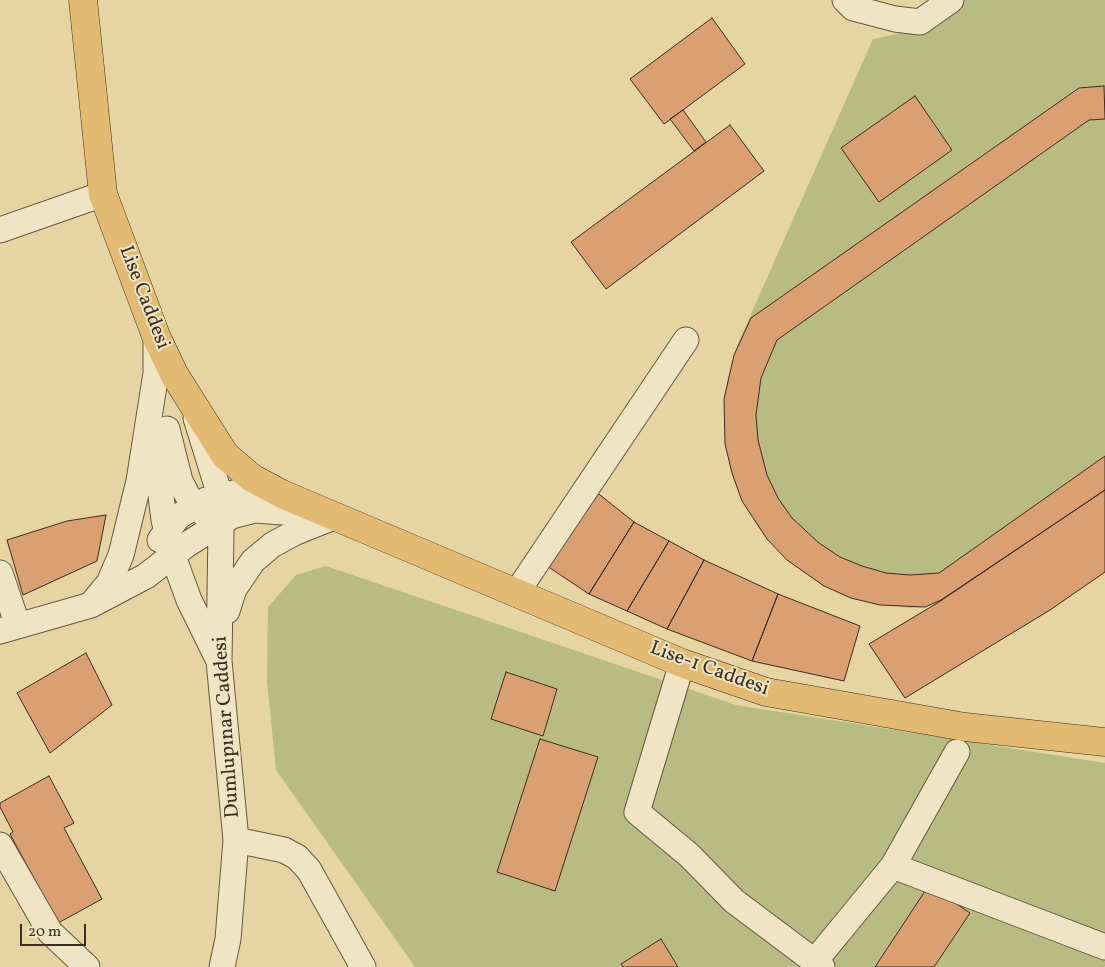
<!DOCTYPE html>
<html>
<head>
<meta charset="utf-8">
<style>
  body { margin:0 }
  #map { position:relative; width:1105px; height:967px; overflow:hidden; background:#e6d5a2; font-family:Vollkorn,serif }
  canvas { display:block }
  .scale { position:absolute; left:20px; top:924px; width:66px; height:22px; box-sizing:border-box; border:2px solid #3d2d20; border-top:0; padding-left:6px; font-size:15px; line-height:18px; white-space:nowrap; color:#3d2d20; -webkit-text-stroke:4px #efe4c3; paint-order:stroke }
</style>
</head>
<body>
<div id="map">
<canvas width="1105" height="967"></canvas>
<div class="scale">20 m</div>
</div>
<script>
const ctx = document.querySelector('canvas').getContext('2d');
ctx.lineJoin = 'round';
function paint(path, color) {
  ctx.fillStyle = color;
  ctx.fill(path, 'evenodd');
}
function toPath(rows) {
  const path = new Path2D();
  for (const r of rows) {
    path.moveTo(r[0], r[1]);
    for (let i = 2; i < r.length; i += 2) path.lineTo(r[i], r[i + 1]);
  }
  return path;
}
function stroke(path, color, width, dash) {
  ctx.strokeStyle = color;
  ctx.lineWidth = width;
  ctx.lineCap = dash ? 'butt' : 'round';
  ctx.setLineDash(dash || []);
  ctx.stroke(path);
}
function label(font, color, halo, rows, align = 'center') {
  ctx.font = font + ' Vollkorn,serif';
  ctx.lineWidth = 4;
  ctx.setLineDash([]);
  ctx.textBaseline = 'middle';
  ctx.strokeStyle = halo;
  ctx.fillStyle = color;
  for (const [text, x, y, turn = 0] of rows) {
    ctx.save();
    ctx.translate(x, y);
    ctx.rotate((+turn || 0) * Math.PI / 180);
    ctx.textAlign = isNaN(turn) ? turn : align;
    if (halo) ctx.strokeText(text, 0, 0);
    ctx.fillText(text, 0, 0);
    ctx.restore();
  }
}
paint(toPath([
  [956,0,1105,0,1105,572,1050,610,905,698,869,644,936,603,925,607,910,608,866,602,824,586,787,560,758,527,737,488,725,444,724,399,730,370,739,341,873,39,915,30],
  [326,566,736,705,1105,763,1105,967,415,967,276,770,267,682,268,607,296,575]
]), '#b9bc82');
const building = toPath([
  [712,18,745,64,664,124,630,79,712,18],
  [1104,86,1105,119,1089,120,777,340,761,378,756,415,758,440,767,475,778,498,792,518,819,543,840,557,862,566,886,573,910,575,939,573,1105,456,1105,490,941,600,925,607,880,605,851,598,824,586,787,560,767,539,742,501,732,473,725,444,724,399,734,355,751,318,1079,88,1104,86],
  [915,96,952,150,879,202,841,148,915,96],
  [683,110,706,142,694,151,670,119,683,110],
  [730,125,764,171,606,289,571,242,730,125],
  [590,487,634,522,589,594,541,562,590,487],
  [1105,490,1105,572,1050,610,905,698,869,644,939,602,1105,490],
  [106,515,97,561,23,595,7,540,67,521,106,515],
  [634,522,669,541,627,611,589,594,634,522],
  [669,541,704,560,667,629,627,611,669,541],
  [704,560,778,594,752,661,667,629,704,560],
  [778,594,860,626,844,681,752,661,778,594],
  [86,653,112,705,50,753,17,693,86,653],
  [506,672,557,689,543,736,491,719,506,672],
  [540,739,598,757,555,891,497,872,540,739],
  [49,776,74,823,64,828,102,899,58,923,10,834,13,832,0,807,0,803,49,776],
  [929,885,970,913,934,967,875,967,929,885],
  [661,939,678,967,623,967,621,964,661,939]
]);
paint(building, '#daa071');
stroke(building, '#3d2d20', 1);
const minor = toPath([
  [845,0,853,8,895,19,920,22,951,0],
  [0,230,103,194],
  [196,418,217,486,221,528,219,661,236,840,228,939,222,967],
  [167,429,180,481,193,506,206,515],
  [154,438,164,520,173,556,189,600,218,659],
  [160,540,179,516,206,500,249,489,277,493],
  [0,573,18,626],
  [517,592,686,340],
  [94,601,109,583,121,555,139,481,156,373,156,336],
  [227,611,234,589,253,561,272,545,294,533,329,519],
  [0,631,91,605,146,576,186,545,232,516,255,510,324,515],
  [682,663,637,812,689,855,734,901,822,967],
  [236,840,284,850,297,857,309,870,363,967],
  [0,845,50,932,87,967],
  [893,866,1105,947],
  [815,961,893,866,957,752]
]);
const major = toPath([
  [83,0,103,194,156,336,174,374,225,455,252,478,282,494,682,663,766,692,965,727,1105,742]
]);
stroke(minor, '#675740', 27);
stroke(major, '#3d2d20', 29);
stroke(minor, '#efe4c3', 25);
stroke(major, '#e3ba71', 28);
label('20px', '#3d2d20', '#efe4c3', [
  ["Lise Caddesi",143,298,69],
  ["Lise-1 Caddesi",709,670,20],
  ["Dumlupınar Caddesi",228,727,-94]
]);
</script>
</body>
</html>
